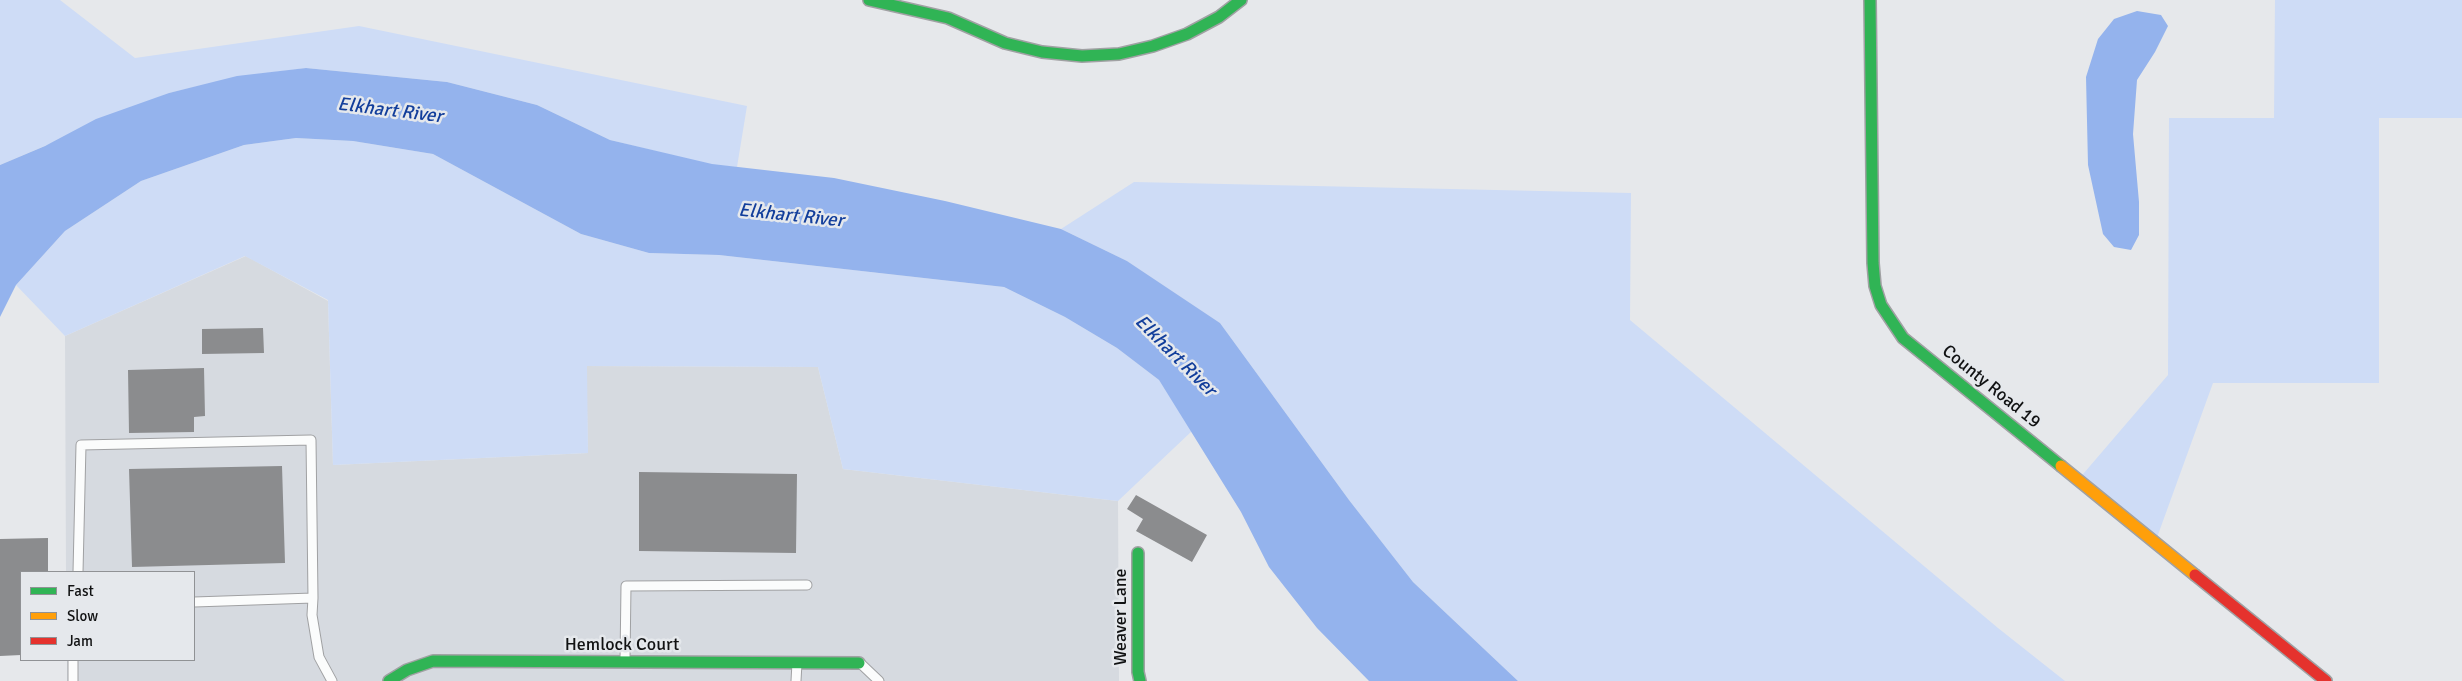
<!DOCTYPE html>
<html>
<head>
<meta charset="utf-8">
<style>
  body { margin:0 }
  #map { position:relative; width:2462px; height:681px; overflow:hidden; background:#e6e8eb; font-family:Signika,sans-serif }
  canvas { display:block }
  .legend { position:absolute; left:20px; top:571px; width:175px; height:90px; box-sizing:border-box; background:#e5e8ec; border:1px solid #909295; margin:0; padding:6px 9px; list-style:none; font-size:15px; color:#111213 }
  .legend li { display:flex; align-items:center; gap:10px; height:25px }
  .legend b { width:25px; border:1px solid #909295 }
</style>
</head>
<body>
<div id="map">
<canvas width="2462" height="681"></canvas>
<ul class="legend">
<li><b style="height:6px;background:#30b455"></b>Fast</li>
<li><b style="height:6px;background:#ff9f0a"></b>Slow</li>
<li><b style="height:6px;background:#e5322d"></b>Jam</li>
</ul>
</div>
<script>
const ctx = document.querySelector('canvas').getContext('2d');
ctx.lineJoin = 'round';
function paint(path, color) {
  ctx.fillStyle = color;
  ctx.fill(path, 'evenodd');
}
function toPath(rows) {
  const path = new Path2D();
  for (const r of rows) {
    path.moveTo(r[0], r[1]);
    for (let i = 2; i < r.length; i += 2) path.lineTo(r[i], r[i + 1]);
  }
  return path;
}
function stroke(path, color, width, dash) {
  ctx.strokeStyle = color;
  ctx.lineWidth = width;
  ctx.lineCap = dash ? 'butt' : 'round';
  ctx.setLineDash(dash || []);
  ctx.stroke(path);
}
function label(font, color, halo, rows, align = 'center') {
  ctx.font = font + ' Signika,sans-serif';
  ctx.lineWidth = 5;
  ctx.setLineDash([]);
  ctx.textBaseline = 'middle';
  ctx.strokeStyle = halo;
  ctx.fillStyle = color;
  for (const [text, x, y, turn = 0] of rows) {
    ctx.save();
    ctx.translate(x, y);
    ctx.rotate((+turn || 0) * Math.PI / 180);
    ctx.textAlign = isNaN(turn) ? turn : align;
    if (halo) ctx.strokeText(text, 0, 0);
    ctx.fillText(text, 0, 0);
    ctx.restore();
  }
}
paint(toPath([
  [246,256,328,301,333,465,588,453,586,366,818,367,843,469,1118,501,1119,681,67,681,67,660,194,660,194,572,66,572,65,336]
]), '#d6dae0');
paint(toPath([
  [0,0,60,0,135,58,359,26,747,106,737,167,712,165,610,140,537,105,447,82,306,68,237,77,169,93,0,165],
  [2275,0,2462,0,2462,118,2379,118,2379,383,2213,383,2155,543,2078,480,2168,375,2169,118,2274,118],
  [296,138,353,141,433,154,581,234,649,253,719,255,1004,287,1065,317,1117,348,1159,380,1192,431,1118,501,843,469,818,367,587,366,588,453,333,465,328,300,245,256,65,336,16,285,65,231,141,181,244,145],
  [1134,182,1631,193,1630,320,1998,628,2065,681,1518,681,1413,582,1349,500,1220,323,1127,261,1061,229]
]), '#cedcf6');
paint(toPath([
  [2137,11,2161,15,2168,26,2155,52,2137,80,2133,134,2139,202,2139,235,2131,250,2114,247,2103,234,2088,165,2086,77,2098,39,2114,19],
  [306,68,447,82,537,105,610,140,712,164,834,178,945,201,1061,229,1127,261,1220,323,1349,500,1413,582,1518,681,1369,681,1317,628,1269,567,1241,512,1159,380,1117,348,1065,317,1004,287,719,255,649,253,581,234,433,154,353,141,296,138,244,145,141,181,65,231,16,285,0,317,0,165,45,146,96,119,169,93,237,76]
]), '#94b3ed');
paint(toPath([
  [263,328,264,353,202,354,202,329],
  [204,368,205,416,194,417,194,432,129,433,128,370],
  [282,466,285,563,132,567,129,469],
  [639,472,797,474,796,553,639,551],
  [1136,495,1207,535,1192,562,1136,531,1143,519,1127,509],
  [48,538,48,572,21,572,21,655,0,656,0,539]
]), '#8b8c8e');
const lane = toPath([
  [78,572,81,445,311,440,313,598],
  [194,602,313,598,312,615,319,657,332,681],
  [625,660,626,586,807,585],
  [860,663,879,681],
  [73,681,73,660],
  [796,681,797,663]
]);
const fast = toPath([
  [869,0,948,18,1005,43,1042,52,1082,56,1119,54,1153,46,1187,34,1219,17,1241,0],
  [1870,0,1873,263,1875,286,1881,305,1903,338,2061,466],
  [1138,553,1138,672,1140,681],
  [389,681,407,670,433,661,859,663]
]);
const slow = toPath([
  [2061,466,2195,575]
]);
const jam = toPath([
  [2195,575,2326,681]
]);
stroke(lane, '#a0a1a3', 11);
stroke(fast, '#a0a1a3', 14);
stroke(slow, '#a0a1a3', 14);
stroke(jam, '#a0a1a3', 14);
stroke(lane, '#fbfcfc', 9);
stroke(fast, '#30b455', 11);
stroke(slow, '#ff9f0a', 11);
stroke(jam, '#e5322d', 11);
label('18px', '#111213', '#e5e8ec', [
  ["County Road 19",1991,387,39],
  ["Weaver Lane",1121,617,-90],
  ["Hemlock Court",622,645]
]);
label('italic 19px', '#123e9b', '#e5e8ec', [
  ["Elkhart River",390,111,7],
  ["Elkhart River",791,216,6],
  ["Elkhart River",1175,356,45]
]);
</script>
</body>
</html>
